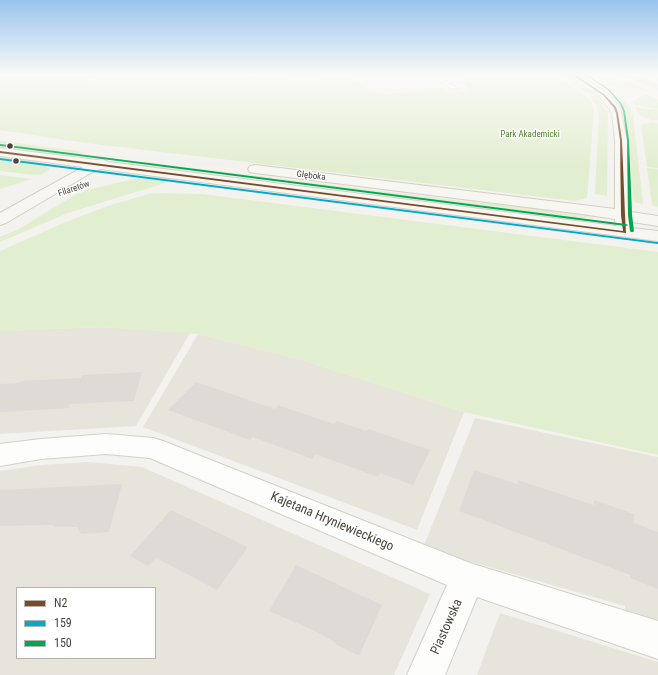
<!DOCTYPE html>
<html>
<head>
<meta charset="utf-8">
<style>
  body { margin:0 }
  #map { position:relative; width:658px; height:675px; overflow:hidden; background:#f4f2ee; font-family:"Roboto Condensed",sans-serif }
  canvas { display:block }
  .legend { position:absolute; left:16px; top:587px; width:140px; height:72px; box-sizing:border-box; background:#fff; border:1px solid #b7b4b0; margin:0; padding:5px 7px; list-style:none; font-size:12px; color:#4b4439 }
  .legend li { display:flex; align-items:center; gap:8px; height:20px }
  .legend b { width:20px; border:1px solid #b7b4b0 }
</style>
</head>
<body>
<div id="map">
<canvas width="658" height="675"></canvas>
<ul class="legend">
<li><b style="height:5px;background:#7a4b2a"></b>N2</li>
<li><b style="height:5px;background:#00a9ce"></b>159</li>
<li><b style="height:5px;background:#00a651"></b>150</li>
</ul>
</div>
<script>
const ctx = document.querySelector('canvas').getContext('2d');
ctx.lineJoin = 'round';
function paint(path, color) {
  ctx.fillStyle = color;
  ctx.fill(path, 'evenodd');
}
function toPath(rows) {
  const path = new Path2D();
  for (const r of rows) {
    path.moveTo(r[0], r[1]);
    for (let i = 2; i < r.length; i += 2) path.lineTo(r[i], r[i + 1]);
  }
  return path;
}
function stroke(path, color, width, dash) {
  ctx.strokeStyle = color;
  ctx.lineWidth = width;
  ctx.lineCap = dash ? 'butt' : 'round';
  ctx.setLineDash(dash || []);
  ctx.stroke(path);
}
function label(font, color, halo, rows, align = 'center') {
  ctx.font = font + ' "Roboto Condensed",sans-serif';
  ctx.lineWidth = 3;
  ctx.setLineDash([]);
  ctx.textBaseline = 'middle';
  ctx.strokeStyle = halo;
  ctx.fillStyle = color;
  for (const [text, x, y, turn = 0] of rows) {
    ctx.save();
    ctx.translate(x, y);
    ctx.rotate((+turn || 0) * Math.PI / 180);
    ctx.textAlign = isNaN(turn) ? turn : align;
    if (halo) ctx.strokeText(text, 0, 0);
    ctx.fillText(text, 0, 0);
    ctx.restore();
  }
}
paint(toPath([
  [102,327,190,333,136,426,0,434,0,331],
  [198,334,299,359,464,412,417,530,143,427],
  [475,418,658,457,658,628,626,619,625,606,423,548],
  [88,462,142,467,430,594,394,675,0,675,0,471,41,465],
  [17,588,155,588,155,658,17,658],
  [500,613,658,662,658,675,477,675]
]), '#e7e4dc');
paint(toPath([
  [0,74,97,74,81,84,0,84],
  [616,74,658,74,658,90]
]), '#eae5da');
paint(toPath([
  [106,74,287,74,289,78,248,80,350,76,372,91,387,94,443,88,445,92,469,90,463,82,464,77,470,74,554,74,586,96,592,103,594,112,587,198,575,201,86,143,0,130,0,84,196,82,92,82],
  [557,74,564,74,595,94,586,93],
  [589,74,609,74,650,90,611,86,605,83,607,82],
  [646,94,658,99,658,109,636,105,631,102],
  [592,96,597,96,608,113,607,196,595,194,599,114,597,106,590,97],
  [614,96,621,97,627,104,633,115,643,204,634,202,626,113],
  [635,107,658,110,658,120,651,120,639,115],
  [653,122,658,124,658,168,647,167,641,125],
  [0,141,72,150,83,152,72,157,0,148],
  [0,156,30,160,45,165,50,169,40,175,35,175,0,171],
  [131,162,145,162,470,202,557,210,601,217,577,218,244,176,122,164],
  [647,168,658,169,658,207,652,205],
  [0,175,32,179,0,189],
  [158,177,178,179,68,213,0,242,0,237,19,229,71,197,87,190,134,179],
  [152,193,202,194,658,252,658,455,464,412,299,359,198,334,102,327,0,331,0,251,66,222,108,206]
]), '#e1eecf');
paint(toPath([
  [142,372,134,401,70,404,69,408,0,412,0,384,19,383,20,381,81,378,82,375],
  [196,382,275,409,278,405,334,424,337,421,366,431,368,429,430,450,413,485,380,473,378,477,315,454,312,459,253,437,250,440,168,410],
  [474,470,517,484,518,480,594,505,594,500,634,514,634,523,658,532,658,589,630,578,630,575,459,511],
  [122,484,109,532,81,534,77,527,53,527,54,525,0,526,0,490],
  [171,510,248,547,217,590,156,558,148,566,130,556],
  [296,565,382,605,359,656,335,644,336,643,315,631,269,611]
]), '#dedbd6');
const lane = toPath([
  [428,74,434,74,457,88,452,89,428,74],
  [656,74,658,74,658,77,653,79,658,81,658,85,647,79,656,74]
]);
const street = toPath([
  [106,434,153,438,163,441,470,563,658,621,658,659,477,597,445,675,407,675,447,585,150,458,106,454,41,459,0,466,0,444,41,439,106,434]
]);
const secondary = toPath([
  [568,74,578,74,608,93,620,108,627,140,631,212,658,216,658,226,632,222,632,228,658,231,658,241,100,169,89,174,6,223,0,225,0,213,83,167,0,156,0,148,97,160,102,159,108,162,616,226,615,219,582,214,255,173,250,172,248,169,250,166,255,165,615,209,615,140,612,113,600,97,568,74]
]);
stroke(lane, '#d2d0cb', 2);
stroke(street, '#d2d0cb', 2);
stroke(secondary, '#d3cfc5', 2);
paint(lane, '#fdfdfc');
paint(street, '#fdfdfc');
paint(secondary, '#f7f6f1');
paint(toPath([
  [571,74,574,74,605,95,616,107,618,113,622,140,625,215,626,233,0,153,0,151,623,231,621,215,620,140,616,113,614,108,603,95,571,74]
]), '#7a4b2a');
paint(toPath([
  [0,158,657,242,658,242,658,244,0,160,0,158]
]), '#00a9ce');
paint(toPath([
  [584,74,587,74,610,90,622,104,625,111,629,140,632,215,634,231,633,232,631,232,630,231,628,215,627,140,623,111,620,104,608,90,584,74],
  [0,144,626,224,628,225,626,226,1,146,0,146,0,144]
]), '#00a651');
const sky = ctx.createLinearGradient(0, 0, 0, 169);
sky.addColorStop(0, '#98c4ec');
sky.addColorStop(0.44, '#faf9f7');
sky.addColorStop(1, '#faf9f700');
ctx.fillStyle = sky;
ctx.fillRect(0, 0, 658, 169);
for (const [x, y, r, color] of [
  [10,146,3.5,"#4b4439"],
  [16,161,3.5,"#4b4439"]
]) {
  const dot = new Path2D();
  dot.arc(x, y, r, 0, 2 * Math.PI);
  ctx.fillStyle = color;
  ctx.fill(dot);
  stroke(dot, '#fff', 1.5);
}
label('9px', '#4a7f2a', '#fff', [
  ["Park Akademicki",530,135]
]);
label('9px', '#4b4439', '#fff', [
  ["Głęboka",311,176,7],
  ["Filaretów",74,189,-19]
]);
label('13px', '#4b4439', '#fff', [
  ["Kajetana Hryniewieckiego",332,522,23],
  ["Piastowska",447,627,-66]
]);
</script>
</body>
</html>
